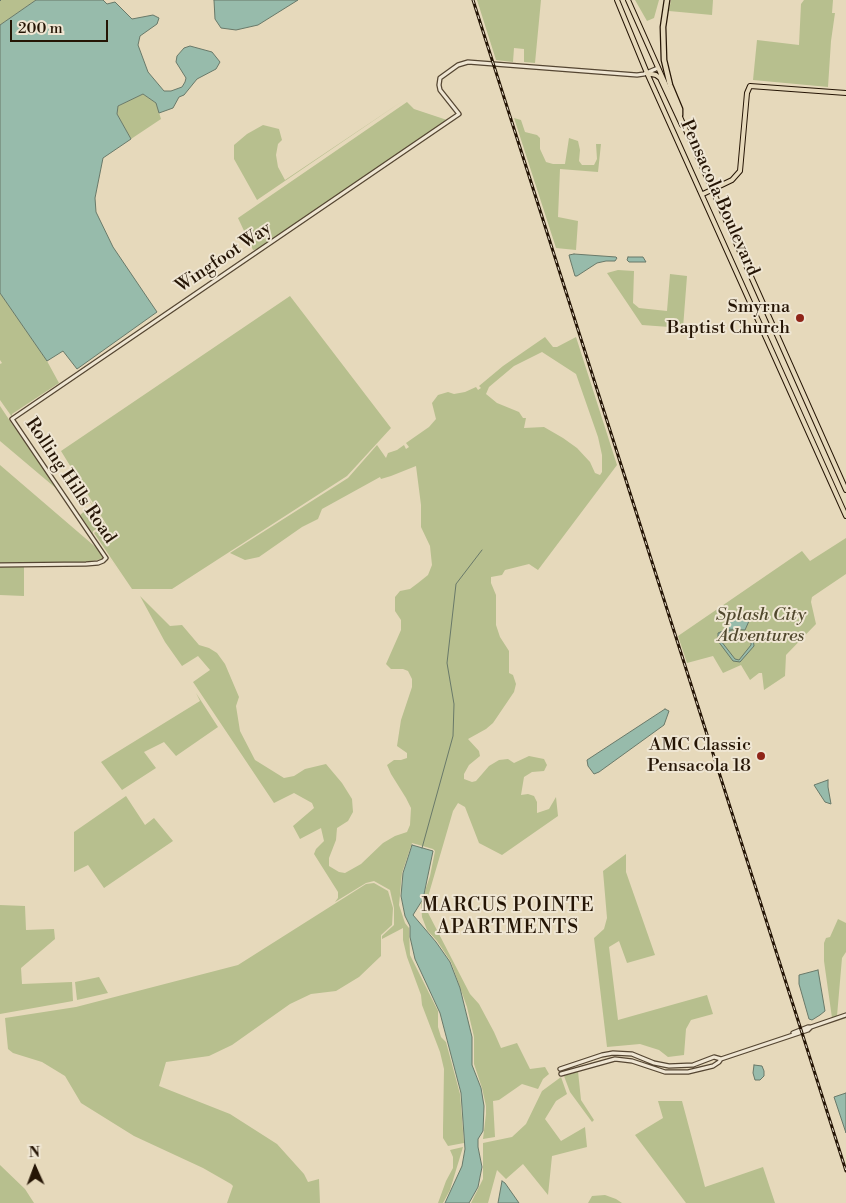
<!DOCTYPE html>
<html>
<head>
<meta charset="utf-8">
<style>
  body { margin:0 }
  #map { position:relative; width:846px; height:1203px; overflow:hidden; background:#e6d9bb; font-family:"Libre Bodoni",serif }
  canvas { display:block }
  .north { position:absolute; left:10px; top:1143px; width:50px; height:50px; -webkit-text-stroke:4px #efe6d3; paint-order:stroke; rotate:358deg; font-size:14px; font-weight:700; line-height:20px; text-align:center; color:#251505 }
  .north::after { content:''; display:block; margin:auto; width:18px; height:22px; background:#251505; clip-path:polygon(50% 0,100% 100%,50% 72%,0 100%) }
  .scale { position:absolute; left:10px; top:20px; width:98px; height:22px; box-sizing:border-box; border:2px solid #251505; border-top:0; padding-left:6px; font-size:15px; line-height:18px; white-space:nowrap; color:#251505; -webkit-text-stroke:4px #efe6d3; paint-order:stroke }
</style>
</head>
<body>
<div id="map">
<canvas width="846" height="1203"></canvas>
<div class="north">N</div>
<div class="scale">200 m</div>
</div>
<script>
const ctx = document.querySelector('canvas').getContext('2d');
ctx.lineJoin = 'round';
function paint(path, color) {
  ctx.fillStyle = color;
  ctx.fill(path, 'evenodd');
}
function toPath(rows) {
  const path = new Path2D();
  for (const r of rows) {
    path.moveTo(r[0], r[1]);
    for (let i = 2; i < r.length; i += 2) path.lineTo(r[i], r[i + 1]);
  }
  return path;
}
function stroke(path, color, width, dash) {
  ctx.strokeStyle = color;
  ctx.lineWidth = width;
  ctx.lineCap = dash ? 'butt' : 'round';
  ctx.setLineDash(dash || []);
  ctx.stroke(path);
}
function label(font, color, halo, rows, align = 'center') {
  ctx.font = font + ' "Libre Bodoni",serif';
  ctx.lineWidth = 4;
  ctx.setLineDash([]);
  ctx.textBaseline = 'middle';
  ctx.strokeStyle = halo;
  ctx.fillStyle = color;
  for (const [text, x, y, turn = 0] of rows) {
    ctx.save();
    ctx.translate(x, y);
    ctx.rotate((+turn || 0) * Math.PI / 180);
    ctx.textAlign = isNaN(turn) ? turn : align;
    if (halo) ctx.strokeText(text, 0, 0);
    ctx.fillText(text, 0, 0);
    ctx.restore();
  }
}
paint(toPath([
  [0,0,36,0,0,25],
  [477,0,541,0,535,63,524,62,524,49,514,48,513,62,496,60],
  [635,0,659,0,654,18,647,21],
  [671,0,713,0,712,15,669,11],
  [804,0,833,0,832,13,835,13,831,41,828,87,753,80,757,40,799,45,801,4],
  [143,94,156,103,161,119,131,139,117,114,118,106],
  [404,100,257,200,234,159,234,145,247,134,263,125,279,129,282,140,278,144,276,155,278,167,285,180],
  [407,102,414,109,447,120,258,249,253,250,238,218],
  [514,118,521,120,525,132,537,135,540,138,540,149,546,162,553,164,565,164,569,138,578,141,580,150,579,161,582,165,594,165,597,159,596,144,601,144,598,172,560,169,558,217,578,221,576,250,556,248],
  [618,270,634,271,633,303,639,308,667,311,670,274,687,276,683,328,642,325,607,273],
  [0,293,47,361,59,383,12,414,12,417,0,400,0,364,2,363,0,360],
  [290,296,391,428,347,476,172,589,132,589,94,533,106,524,61,451],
  [545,337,553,347,557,347,576,337,617,465,538,570,529,564,505,570,502,575,491,577,491,583,496,595,496,625,500,637,509,651,509,673,513,675,516,684,514,692,493,723,486,729,468,739,479,751,480,756,469,765,464,774,464,779,472,782,476,781,489,766,499,760,508,759,514,763,529,756,544,759,547,765,544,771,532,772,524,777,521,795,528,794,534,796,537,802,537,813,549,809,556,797,558,816,502,855,479,843,465,807,458,803,453,811,425,907,470,994,479,1004,494,1032,501,1048,517,1043,530,1069,545,1067,549,1074,543,1079,538,1089,522,1084,499,1100,493,1101,495,1137,483,1139,486,1114,486,1106,482,1088,474,1064,474,1037,467,1007,451,962,437,941,427,930,422,917,421,903,430,876,435,851,433,849,412,843,402,873,399,905,405,923,409,928,410,955,438,1011,438,1027,441,1037,446,1042,460,1094,464,1143,448,1146,443,1138,443,1129,444,1069,440,1052,422,1005,421,995,407,957,403,940,403,928,382,939,382,936,394,925,394,908,390,890,374,881,366,883,335,902,338,898,338,892,314,854,316,849,324,841,321,828,300,839,293,826,314,808,312,803,294,793,274,803,193,682,210,670,198,656,182,666,165,642,140,596,170,626,182,625,199,645,209,648,217,653,225,664,239,697,236,706,240,731,255,760,284,778,294,776,305,769,326,764,342,783,352,799,353,812,348,821,337,828,336,840,329,858,329,866,339,872,345,873,361,864,383,843,395,836,407,832,410,825,411,808,406,798,391,774,387,765,394,760,401,760,407,758,407,753,397,746,401,720,412,687,412,679,408,671,403,669,391,669,386,664,401,630,401,620,395,611,395,597,400,591,410,589,418,583,428,575,432,565,430,546,421,527,421,505,416,466,391,476,381,479,380,477,322,509,318,519,302,527,259,557,245,560,230,553,348,478,377,445,386,458,388,453,397,450,404,445,406,449,409,447,406,443,429,427,436,419,432,403,438,395,448,392,454,394,465,392,476,387,478,390,481,388,479,386,503,366],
  [542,352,576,374,598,437,602,455,602,472,600,475,595,473,590,462,577,448,563,438,544,427,524,428,526,418,523,418,519,412,497,403,486,394,489,387,514,366],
  [0,406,10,421,58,490,0,441],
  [0,465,99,550,103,559,85,562,0,563],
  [83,490,105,524,93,531,93,534,129,586,80,515,92,505],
  [846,538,846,574,812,597,811,602,816,624,786,655,785,676,764,690,762,673,759,673,750,680,741,665,723,673,713,656,687,663,678,636,802,551,810,561],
  [0,566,24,566,24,596,0,595],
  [196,693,218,727,176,756,164,742,144,752,156,768,122,790,101,762,200,701],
  [126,796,145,825,154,818,173,841,104,888,88,865,74,872,74,832],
  [626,854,626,872,655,955,627,963,619,941,609,947,618,1020,707,995,713,1014,691,1020,686,1029,684,1055,668,1057,659,1050,640,1044,607,1047,594,938,604,929,607,918,603,871],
  [374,883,388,891,393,908,392,925,381,935,381,956,359,977,336,991,311,994,290,1004,232,1045,209,1056,166,1062,159,1086,230,1114,277,1144,304,1174,308,1182,319,1179,320,1203,227,1203,233,1186,231,1184,203,1168,134,1136,81,1103,65,1076,42,1062,13,1053,8,1049,5,1018,76,1007,238,965,366,884],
  [0,905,25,906,26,930,54,929,55,939,21,968,22,984,72,982,73,1001,0,1014],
  [838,919,846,923,846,952,842,958,837,1016,832,1018,824,961,824,943,826,938,830,937],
  [99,977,108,993,77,1000,75,982],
  [578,1071,581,1100,594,1120,592,1122,570,1092,564,1076],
  [561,1077,567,1094,556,1101,545,1119,561,1141,585,1127,587,1147,552,1156,548,1195,523,1164,506,1179,497,1170,488,1203,471,1203,483,1179,483,1143,512,1137,526,1124,542,1091],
  [658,1101,682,1101,705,1187,763,1167,775,1203,686,1203,635,1135,663,1118],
  [463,1147,450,1190,443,1203,438,1203,446,1181,453,1168,453,1157,450,1150],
  [0,1165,25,1189,34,1203,0,1203],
  [605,1195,616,1199,622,1203,588,1203,592,1196]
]), '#b7bf8e');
const water = toPath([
  [36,0,103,0,107,4,115,2,132,19,153,15,159,18,157,24,140,36,138,45,148,72,164,91,171,91,182,87,185,82,186,78,176,62,177,56,184,48,190,46,212,52,220,62,216,69,197,79,184,95,179,97,173,108,159,113,156,103,143,94,118,106,117,114,131,139,103,158,95,198,96,212,113,247,157,312,77,369,63,351,47,361,0,293,0,25,36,0],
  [214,0,298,0,258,25,236,30,221,28,215,19,214,0],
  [574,254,616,257,617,258,615,261,606,261,597,263,577,276,575,276,570,259,569,255,574,254],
  [628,257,643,257,646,262,629,262,627,260,628,257],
  [742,613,749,621,745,630,726,629,725,625,742,613],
  [725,630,740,632,753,638,754,646,740,662,733,661,718,641,718,633,725,630],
  [725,632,738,634,751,641,751,645,739,660,735,659,721,641,720,633,725,632],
  [665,709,669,711,664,725,599,772,594,774,588,766,587,760,665,709],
  [828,780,828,787,831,804,825,802,814,785,828,780],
  [412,845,433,851,423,899,413,915,436,942,450,962,460,988,472,1037,472,1065,481,1088,484,1106,483,1131,478,1139,478,1147,482,1167,478,1187,469,1203,445,1203,462,1166,465,1149,461,1093,440,1013,415,959,410,937,410,926,405,916,401,896,403,873,412,845],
  [818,970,825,1011,820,1015,812,1020,809,1019,799,984,799,975,818,970],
  [754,1065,762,1066,764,1071,764,1076,760,1080,755,1080,753,1073,754,1065],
  [846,1093,846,1133,834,1097,846,1093],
  [502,1181,505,1183,519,1203,498,1203,502,1181]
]);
paint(water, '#97bbab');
stroke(water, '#697969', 1);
stroke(toPath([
  [0,1,1,0],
  [422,848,453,736,454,704,447,663,456,584,482,550]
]), '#697969', 1);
const minor = toPath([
  [0,565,86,564,98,563,103,561,106,558,12,419,459,114,440,90,439,85,440,78,458,65,468,62,637,75,644,74,658,68],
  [793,1033,808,1027,811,1027],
  [560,1069,602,1055,613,1053,632,1054,654,1063,669,1066,693,1065,714,1057,721,1059],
  [561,1074,615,1059,632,1061,665,1072,688,1072,713,1066,719,1062,721,1059,808,1030,811,1027,846,1015]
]);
const major = toPath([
  [617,0,647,73,846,516],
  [628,0,846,490],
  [647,73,656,75,660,78,682,125],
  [703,194,732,180,740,171,747,93,750,86,846,93]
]);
const highway = toPath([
  [667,0,663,27,664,60,670,85,680,109,680,115]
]);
stroke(minor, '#554632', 5.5);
stroke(major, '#251505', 6);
stroke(highway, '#251505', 7);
stroke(minor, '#efe6d3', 3);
stroke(major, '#e6d9bb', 4);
stroke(highway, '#e6d9bb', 4.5);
const rail = toPath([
  [473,0,846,1171]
]);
stroke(rail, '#251505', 3);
stroke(rail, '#efe6d3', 1, [4]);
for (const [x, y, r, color] of [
  [800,318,5,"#8f2418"],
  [761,756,5,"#8f2418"]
]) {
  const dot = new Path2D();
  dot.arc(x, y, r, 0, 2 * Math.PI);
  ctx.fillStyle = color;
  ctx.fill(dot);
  stroke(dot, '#efe6d3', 2);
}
label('18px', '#251505', '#efe6d3', [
  ["Pensacola Boulevard",719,198,66],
  ["Wingfoot Way",224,258,-34],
  ["Rolling Hills Road",70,481,56]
]);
label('18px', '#251505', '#efe6d3', [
  ["Smyrna",790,308],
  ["Baptist Church",790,329],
  ["AMC Classic",751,746],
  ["Pensacola 18",751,767]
], 'right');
label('italic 18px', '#51482e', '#efe6d3', [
  ["Splash City",761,616],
  ["Adventures",761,637]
]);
ctx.letterSpacing = '1px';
label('19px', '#251505', '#efe6d3', [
  ["MARCUS POINTE",508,906],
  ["APARTMENTS",508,928]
]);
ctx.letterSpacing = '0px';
</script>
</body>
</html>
